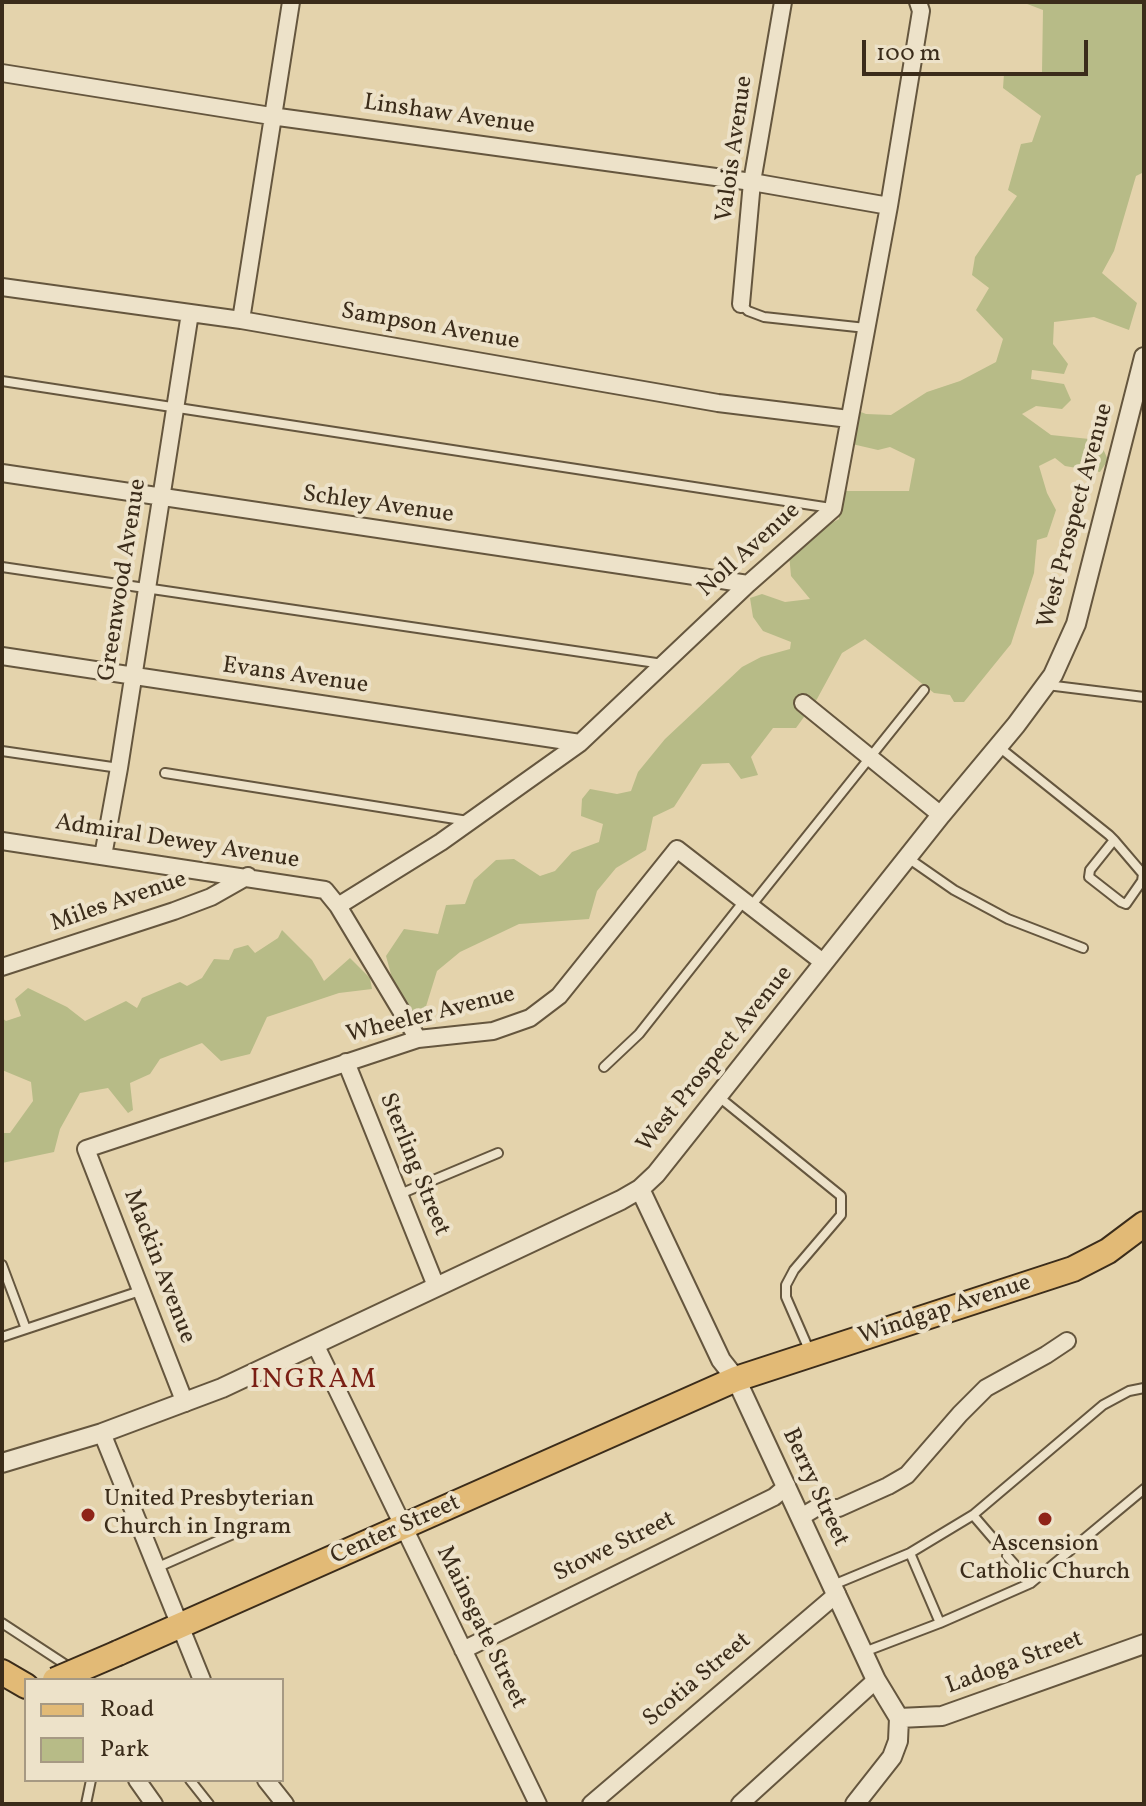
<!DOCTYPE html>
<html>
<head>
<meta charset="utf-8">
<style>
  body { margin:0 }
  #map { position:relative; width:1146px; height:1806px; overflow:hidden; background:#e4d3ac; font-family:Vollkorn,serif }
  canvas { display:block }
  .frame { position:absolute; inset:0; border:4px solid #3b2c1a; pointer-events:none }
  .legend { position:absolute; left:24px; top:1678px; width:260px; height:104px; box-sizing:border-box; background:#ede2c9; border:2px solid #a69983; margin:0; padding:10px 14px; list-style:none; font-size:24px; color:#3b2c1a }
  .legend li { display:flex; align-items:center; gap:16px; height:40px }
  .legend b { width:40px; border:2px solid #a69983 }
  .scale { position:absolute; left:862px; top:40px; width:226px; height:36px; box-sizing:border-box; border:4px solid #3b2c1a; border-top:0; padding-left:10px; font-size:24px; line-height:28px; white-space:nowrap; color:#3b2c1a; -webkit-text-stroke:6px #ede2c9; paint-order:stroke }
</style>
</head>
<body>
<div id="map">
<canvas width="1146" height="1806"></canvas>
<div class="frame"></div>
<ul class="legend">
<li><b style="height:10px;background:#e2ba76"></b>Road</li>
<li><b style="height:22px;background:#b7bb87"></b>Park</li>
</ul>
<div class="scale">100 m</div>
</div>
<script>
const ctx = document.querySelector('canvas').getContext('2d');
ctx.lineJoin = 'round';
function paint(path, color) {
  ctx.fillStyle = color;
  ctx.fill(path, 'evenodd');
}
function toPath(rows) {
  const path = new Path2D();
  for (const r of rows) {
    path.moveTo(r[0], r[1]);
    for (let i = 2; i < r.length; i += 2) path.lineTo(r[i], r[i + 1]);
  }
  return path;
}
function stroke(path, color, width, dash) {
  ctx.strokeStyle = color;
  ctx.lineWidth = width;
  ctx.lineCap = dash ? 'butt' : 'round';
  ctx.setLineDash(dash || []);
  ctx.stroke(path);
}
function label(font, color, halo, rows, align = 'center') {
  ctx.font = font + ' Vollkorn,serif';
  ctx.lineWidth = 8;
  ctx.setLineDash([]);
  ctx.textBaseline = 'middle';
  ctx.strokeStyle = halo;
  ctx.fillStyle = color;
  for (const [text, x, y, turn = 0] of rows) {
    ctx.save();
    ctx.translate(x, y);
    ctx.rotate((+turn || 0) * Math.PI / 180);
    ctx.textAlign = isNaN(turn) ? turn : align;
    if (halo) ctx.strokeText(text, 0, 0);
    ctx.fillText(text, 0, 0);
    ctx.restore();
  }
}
paint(toPath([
  [1022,2,1144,2,1144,172,1136,176,1114,251,1102,273,1137,303,1129,330,1094,317,1054,322,1053,344,1068,364,1064,374,1032,370,1031,379,1064,384,1071,400,1062,409,1036,406,1022,414,1051,435,1099,440,1108,460,1100,472,1065,466,1055,458,1039,466,1047,493,1056,510,1047,537,1037,540,1034,573,1011,644,964,702,954,702,950,695,934,693,865,639,842,653,817,699,796,728,773,728,751,757,758,775,741,779,729,763,702,764,674,807,653,817,646,850,616,868,597,891,589,919,519,924,460,952,437,971,423,1016,409,1009,392,978,386,956,404,929,438,934,446,905,465,904,474,880,496,860,514,859,540,876,555,871,572,852,599,842,603,824,581,816,582,799,590,789,617,794,631,791,638,772,665,739,742,667,761,657,790,649,791,642,763,631,753,617,750,598,762,594,785,602,810,599,791,576,789,554,819,530,839,519,839,508,845,491,909,491,915,459,890,447,878,450,852,444,841,427,843,405,866,414,891,415,927,392,960,381,996,362,1003,339,976,310,989,288,972,275,975,257,1017,196,1008,190,1021,144,1032,142,1041,116,1003,88,1004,74,1042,72,1043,10],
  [282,930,312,960,324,981,350,958,370,978,372,989,339,993,267,1017,250,1054,221,1061,202,1043,160,1059,150,1074,130,1083,133,1110,128,1113,108,1088,80,1093,60,1129,54,1152,2,1163,2,1133,10,1133,33,1101,31,1082,2,1070,2,1018,6,1021,21,1016,15,999,28,988,67,1007,85,1021,126,1001,137,1008,142,998,180,982,187,986,202,978,214,959,229,960,234,949,248,945,255,953,278,938]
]), '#b7bb87');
const service = toPath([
  [741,304,748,311,764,317,866,328],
  [2,381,831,508],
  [2,567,663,664],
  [1047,685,1144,697],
  [999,747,1109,835,1114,840,1143,874,1142,881,1126,904,1121,902,1089,877,1090,870,1114,840],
  [2,751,119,768],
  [165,773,468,821],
  [908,858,954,890,1008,919,1083,948],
  [751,906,924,690],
  [604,1067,639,1034,744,901],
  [719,1097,841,1196,841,1215,794,1270,786,1285,786,1297,810,1352],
  [400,1194,498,1153],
  [2,1265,26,1329],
  [2,1337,140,1291],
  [973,1515,997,1543],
  [910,1553,940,1623],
  [1007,1556,1031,1583],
  [156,1568,240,1531],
  [833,1585,910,1553,973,1515,1103,1405,1129,1391,1144,1388],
  [2,1623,89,1680],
  [864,1652,940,1623,1031,1583,1144,1489],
  [190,1780,209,1804],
  [86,1804,91,1780]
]);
const minor = toPath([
  [2,73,271,116,752,182,889,206],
  [2,287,241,320,718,403,849,419],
  [741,304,752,182,783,2],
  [241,320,291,2],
  [2,473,748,584],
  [2,656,580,743],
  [803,703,941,815],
  [2,841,325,890,338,906,418,1039],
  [103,856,119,768,190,313],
  [338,906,441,842,580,743,748,584,833,509,889,206,921,11,918,2],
  [2,967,174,911,211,897,248,876],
  [346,1062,436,1286],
  [315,1344,538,1804],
  [185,1403,86,1149,418,1039,493,1031,530,1018,559,996,677,849,824,963],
  [102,1433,202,1680],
  [801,1517,816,1508,839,1508,888,1486,907,1475,960,1414,986,1388,1046,1355,1067,1341],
  [463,1650,774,1497,787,1486],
  [137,1780,154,1804],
  [266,1780,285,1804],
  [591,1804,837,1594],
  [740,1804,876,1680]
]);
const tertiary = toPath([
  [640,1189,721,1360,736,1379,876,1680,899,1718,898,1741,892,1757,855,1804],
  [2,1463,102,1433,222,1388,621,1200,640,1189,656,1174,941,815,1016,725,1053,675,1076,624,1144,357],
  [899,1718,942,1716,1144,1644]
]);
const primary = toPath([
  [118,1653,736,1379,1073,1269,1108,1251,1144,1224],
  [2,1672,26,1686]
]);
stroke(service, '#65563e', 12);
stroke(minor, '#65563e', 20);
stroke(tertiary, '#65563e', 22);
stroke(primary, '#3b2c1a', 28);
stroke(service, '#ede2c9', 8);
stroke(minor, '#ede2c9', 16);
stroke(tertiary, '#ede2c9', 18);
stroke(primary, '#e2ba76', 24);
const primaryBridge = toPath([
  [55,1680,118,1653]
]);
stroke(primaryBridge, '#3b2c1a', 28, []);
stroke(primaryBridge, '#e2ba76', 24);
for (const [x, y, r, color] of [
  [88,1515,8,"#8f2418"],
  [1045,1519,8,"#8f2418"]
]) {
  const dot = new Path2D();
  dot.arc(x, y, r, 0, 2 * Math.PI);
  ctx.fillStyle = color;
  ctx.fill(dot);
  stroke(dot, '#ede2c9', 3);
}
label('24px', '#3b2c1a', '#ede2c9', [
  ["Linshaw Avenue",449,116,8],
  ["Valois Avenue",736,149,-82],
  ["Sampson Avenue",430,328,10],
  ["Schley Avenue",378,506,8],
  ["West Prospect Avenue",1077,516,-75],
  ["Noll Avenue",750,551,-42],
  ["Greenwood Avenue",124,580,-81],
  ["Evans Avenue",295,677,8],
  ["Admiral Dewey Avenue",177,843,9],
  ["Miles Avenue",119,903,-19],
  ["Wheeler Avenue",431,1016,-14],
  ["West Prospect Avenue",716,1060,-51],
  ["Sterling Street",413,1165,68],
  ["Mackin Avenue",158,1267,69],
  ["Windgap Avenue",945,1311,-18],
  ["Berry Street",814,1488,65],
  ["Center Street",396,1531,-24],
  ["Stowe Street",615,1548,-26],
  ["Mainsgate Street",480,1628,64],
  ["Ladoga Street",1015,1664,-20],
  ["Scotia Street",698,1681,-40]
]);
label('24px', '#3b2c1a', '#ede2c9', [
  ["United Presbyterian",104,1501],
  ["Church in Ingram",104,1529],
  ["Ascension",1045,1546,"center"],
  ["Catholic Church",1045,1574,"center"]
], 'left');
ctx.letterSpacing = '2px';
label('28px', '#7a1f14', '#ede2c9', [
  ["INGRAM",314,1382]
]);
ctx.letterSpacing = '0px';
</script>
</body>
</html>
